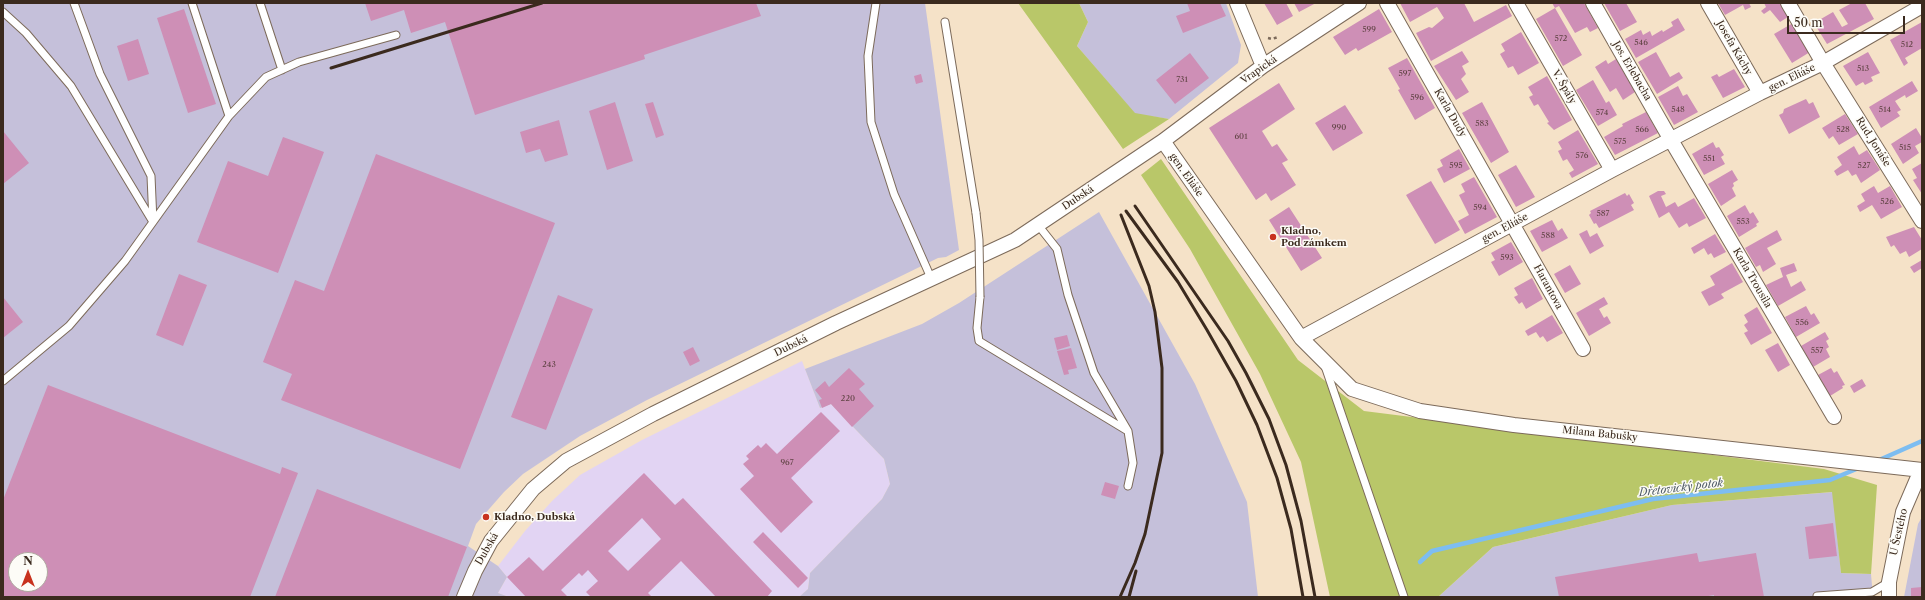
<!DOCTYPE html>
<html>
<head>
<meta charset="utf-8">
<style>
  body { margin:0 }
  #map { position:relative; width:1925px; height:600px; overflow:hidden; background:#f5e2c8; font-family:"Libre Caslon Text",serif }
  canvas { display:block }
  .frame { position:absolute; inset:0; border:4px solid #3b2a1e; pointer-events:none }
  .north { position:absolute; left:8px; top:552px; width:40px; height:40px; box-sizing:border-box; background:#fdfcf7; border:1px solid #afa8a0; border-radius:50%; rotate:0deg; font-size:11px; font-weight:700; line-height:16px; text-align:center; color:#3b2a1e }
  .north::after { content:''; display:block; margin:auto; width:14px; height:18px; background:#c8321e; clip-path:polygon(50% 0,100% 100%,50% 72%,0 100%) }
  .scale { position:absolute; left:1787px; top:16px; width:118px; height:18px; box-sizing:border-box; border:2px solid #3b2a1e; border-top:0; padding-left:5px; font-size:12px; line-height:14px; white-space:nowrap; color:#3b2a1e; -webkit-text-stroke:3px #fdfcf7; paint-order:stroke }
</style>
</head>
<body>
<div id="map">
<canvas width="1925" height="600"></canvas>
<div class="frame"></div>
<div class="north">N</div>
<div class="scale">50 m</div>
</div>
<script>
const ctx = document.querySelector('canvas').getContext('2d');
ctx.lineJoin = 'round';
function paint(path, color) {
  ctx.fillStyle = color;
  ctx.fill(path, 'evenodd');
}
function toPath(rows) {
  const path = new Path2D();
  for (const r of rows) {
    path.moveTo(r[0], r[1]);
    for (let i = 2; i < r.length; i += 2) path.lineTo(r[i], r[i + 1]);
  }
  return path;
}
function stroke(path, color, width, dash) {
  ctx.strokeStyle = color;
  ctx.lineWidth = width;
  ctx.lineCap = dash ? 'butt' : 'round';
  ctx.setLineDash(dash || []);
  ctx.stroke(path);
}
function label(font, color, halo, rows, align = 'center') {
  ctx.font = font + ' "Libre Caslon Text",serif';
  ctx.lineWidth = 3;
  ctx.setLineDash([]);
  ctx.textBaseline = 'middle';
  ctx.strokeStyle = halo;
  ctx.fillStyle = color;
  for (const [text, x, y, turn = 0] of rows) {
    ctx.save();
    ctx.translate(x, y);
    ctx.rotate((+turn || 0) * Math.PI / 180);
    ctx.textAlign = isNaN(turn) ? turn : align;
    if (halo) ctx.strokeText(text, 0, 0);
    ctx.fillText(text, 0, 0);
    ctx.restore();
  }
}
paint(toPath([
  [802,361,820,408,831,404,884,459,890,484,882,499,810,573,808,589,799,597,509,597,498,593,507,577,498,566,525,531,552,501,580,475,642,440]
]), '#e2d4f3');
paint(toPath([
  [3,3,925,3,959,250,946,257,938,258,647,400,580,436,523,474,504,492,476,524,468,546,498,566,507,577,498,593,509,597,3,597],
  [16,560,40,560,40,584,16,584],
  [1079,3,1226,3,1241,45,1238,63,1169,119,1135,114,1077,46,1088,22],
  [1099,212,1195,384,1247,502,1258,597,799,597,808,589,810,573,882,499,890,484,884,459,831,404,820,408,805,369,922,324,959,303],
  [1833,492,1841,573,1871,574,1873,597,1438,597,1493,547,1672,505],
  [1922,517,1922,597,1904,597,1918,524]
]), '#c5c0da');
paint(toPath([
  [1018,3,1079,3,1088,22,1077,46,1135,113,1169,119,1123,149],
  [1161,159,1298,360,1364,411,1824,469,1877,485,1871,574,1841,573,1832,492,1672,505,1493,547,1438,597,1330,597,1301,462,1260,374,1190,249,1141,175]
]), '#b9c769');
stroke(toPath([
  [1877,461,1922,441],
  [1420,562,1432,551,1653,499,1830,480,1861,467]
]), '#7dbdf1', 4.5);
paint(toPath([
  [365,3,756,3,761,16,644,55,645,59,475,115,445,22,411,33,404,10,371,21],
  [1187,3,1220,3,1226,16,1183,33,1176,16,1190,11],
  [1264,3,1286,3,1293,16,1277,25],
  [1294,3,1316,3,1299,12],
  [1400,3,1464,3,1474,22,1506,5,1512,16,1431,61,1416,33,1429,27,1432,28,1444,18,1437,7,1410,22],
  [1552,3,1584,3,1598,28,1590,32,1587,27,1575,33,1559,6,1555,8],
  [1604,3,1626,3,1637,22,1620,31],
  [1718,3,1749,3,1751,7,1745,10,1743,5,1725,15],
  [1764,3,1780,3,1788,17,1780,22,1770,10,1764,14,1761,11,1766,7],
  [1852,3,1865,3,1874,19,1827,44,1814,23,1833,12,1842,27,1848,24,1839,10],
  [1555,8,1582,55,1563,66,1536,19],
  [184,9,216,104,188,113,157,18],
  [1379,9,1392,32,1358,51,1356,48,1345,55,1333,37],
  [1678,18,1685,30,1636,58,1625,39,1641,30,1643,35,1650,31,1652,36,1662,30,1663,32,1673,26,1671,22],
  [1922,22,1922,48,1905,58,1908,63,1904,66,1890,40],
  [1793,23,1810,52,1792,63,1774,34],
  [1521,32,1539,63,1518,75,1513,66,1508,68,1500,54,1505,51,1501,44],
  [138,39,149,74,128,81,117,46],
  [1462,51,1469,62,1462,66,1466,74,1461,79,1469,92,1456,100,1434,66],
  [1656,52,1670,77,1679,72,1683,78,1657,94,1638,62],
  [1868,52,1880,73,1871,77,1873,81,1865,85,1863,82,1856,86,1843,66],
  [1190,53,1209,78,1175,104,1156,80],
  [1407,58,1435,108,1415,120,1398,90,1400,89,1388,68],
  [1616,59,1635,92,1623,100,1616,88,1610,92,1595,67,1606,60,1608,64],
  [1734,69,1745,87,1723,98,1711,77,1717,74,1719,77],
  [921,74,923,82,916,84,914,76],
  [1547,76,1572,120,1554,130,1547,123,1549,122,1538,104,1534,106,1529,97,1533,95,1528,87],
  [1593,80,1606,103,1609,101,1617,115,1598,126,1576,90],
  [1912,81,1918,91,1906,98,1905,95,1895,101,1901,110,1897,112,1900,116,1881,128,1869,107],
  [1279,83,1295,109,1262,131,1272,147,1277,144,1288,160,1282,163,1296,185,1271,201,1266,193,1256,200,1209,128],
  [1678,86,1683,96,1687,94,1698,112,1674,125,1658,97],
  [1806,99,1809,104,1813,102,1820,117,1789,134,1779,115,1783,113,1784,109],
  [615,102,633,161,607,170,589,111],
  [653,102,664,135,656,138,645,104],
  [1482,102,1509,152,1491,163,1462,113],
  [1345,105,1363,133,1333,151,1315,123],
  [1646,112,1658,133,1615,155,1604,137,1623,126,1622,124],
  [1845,114,1858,134,1839,145,1833,136,1829,139,1822,128],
  [559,120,568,155,545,162,540,149,526,153,520,132],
  [1916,128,1922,138,1922,142,1915,146,1919,153,1903,164,1891,144],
  [1578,130,1598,164,1572,178,1569,173,1574,170,1567,159,1563,161,1558,151,1562,149,1558,142],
  [3,131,29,163,3,184],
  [283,137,324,152,278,273,197,242,228,161,268,176],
  [1713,142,1716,148,1719,147,1724,155,1721,157,1725,164,1704,175,1692,154],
  [1854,146,1859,155,1867,150,1880,170,1861,183,1856,174,1852,176,1848,170,1837,176,1834,171,1842,165,1837,157],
  [1459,149,1470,169,1444,183,1437,169,1443,166,1440,160],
  [376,154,555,223,460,469,281,400,292,374,263,362,295,280,324,291],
  [1922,163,1922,194,1913,180,1917,178,1912,169],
  [1516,165,1535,197,1516,207,1498,175],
  [1732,170,1738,180,1733,183,1734,186,1732,188,1736,196,1721,206,1708,184],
  [1474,177,1497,217,1465,234,1458,221,1469,215,1459,195,1465,192,1461,184],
  [1431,181,1460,230,1435,244,1406,195],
  [1874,186,1878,193,1890,186,1902,207,1881,219,1872,205,1860,212,1857,206,1865,201,1861,194],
  [1658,191,1664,191,1666,194,1661,196,1666,207,1675,202,1678,207,1694,198,1706,218,1689,227,1687,223,1679,228,1669,212,1659,218,1649,196],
  [1625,193,1627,196,1629,194,1634,203,1631,205,1634,210,1599,228,1596,223,1594,224,1589,215,1591,213,1590,211],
  [1745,205,1750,214,1753,212,1759,222,1756,224,1757,226,1739,237,1727,216],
  [1289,207,1322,258,1301,271,1269,220],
  [1552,220,1558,231,1562,228,1568,238,1542,252,1530,231],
  [1914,227,1922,240,1922,249,1909,257,1906,251,1900,254,1894,245,1891,247,1886,237],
  [1587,230,1590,237,1597,233,1604,246,1590,254,1579,234],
  [1777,230,1782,240,1767,248,1776,264,1763,272,1760,265,1756,267,1745,248],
  [1715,234,1726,252,1714,258,1711,253,1708,255,1704,248,1694,254,1691,248],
  [1511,242,1523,262,1499,276,1491,262,1495,260,1491,253],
  [1922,260,1922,268,1914,273,1910,267],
  [1732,263,1743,282,1721,294,1724,298,1709,306,1701,292,1715,285,1710,276],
  [1794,263,1797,271,1786,275,1791,287,1801,281,1806,290,1778,306,1766,285,1783,277,1780,268],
  [1570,265,1581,284,1565,293,1554,274],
  [179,274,207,285,183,346,156,335],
  [1532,278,1543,299,1526,309,1522,302,1519,304,1514,297,1518,295,1514,288],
  [558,295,593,309,546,430,511,417],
  [3,297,23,322,3,338],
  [1604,297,1608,304,1599,309,1604,318,1607,316,1611,323,1589,336,1576,313],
  [1806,306,1811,315,1814,313,1820,323,1796,337,1785,317],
  [1757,307,1772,333,1751,345,1744,333,1748,331,1744,325,1748,322,1744,315],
  [1552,315,1563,333,1547,342,1543,336,1540,338,1536,332,1528,336,1525,331],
  [1825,332,1829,339,1826,341,1829,347,1826,349,1830,357,1813,367,1801,346],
  [1067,335,1070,346,1057,350,1054,338],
  [1778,343,1790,365,1778,372,1765,350],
  [693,347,700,361,690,366,683,352],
  [1071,348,1077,368,1068,370,1069,374,1064,375,1057,351],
  [849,368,865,384,859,389,874,406,852,427,831,404,822,408,819,400,822,399,815,390,825,381,829,387],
  [1831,368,1834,373,1837,371,1845,385,1842,386,1843,388,1830,396,1818,375],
  [1862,379,1866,386,1854,393,1850,386],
  [48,385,280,474,282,467,298,473,250,597,3,597,3,500],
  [16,560,40,560,40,584,16,584],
  [821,412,840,431,791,478,813,502,781,533,740,489,754,476,743,464,749,459,746,456,758,445,761,448,766,443,777,454],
  [644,473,675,505,683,498,772,591,767,597,716,597,681,561,648,593,652,597,591,597,586,592,598,581,588,570,582,576,579,573,561,590,568,597,526,597,507,577,529,557,543,571],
  [642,518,661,539,628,571,608,551],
  [1105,482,1119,486,1115,499,1101,495],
  [317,489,467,547,448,597,275,597],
  [1833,523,1837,556,1809,559,1805,527],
  [763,532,808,578,798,588,753,542],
  [1697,553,1699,562,1756,553,1764,597,1714,597,1714,595,1703,597,1559,597,1555,577],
  [1922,587,1922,597,1911,597,1911,588]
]), '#ce8fb6');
const service = toPath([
  [192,3,229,116],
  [260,3,282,70],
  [876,3,868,56,871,122,894,194,931,278],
  [3,12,26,33,71,86,153,222,151,176,100,74,74,3],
  [945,22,976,213],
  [1038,225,1057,249,1068,295,1094,373,1128,431,1133,463,1128,486],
  [980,297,977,328,979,341,1126,430],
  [1325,366,1404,597],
  [3,381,69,326,125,261,229,116,266,77,299,62,396,35],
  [1817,596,1872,592,1889,582]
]);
const minor = toPath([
  [1237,3,1263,66],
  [1387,3,1583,349],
  [1516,3,1612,170],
  [1593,3,1671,140,1834,417],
  [1708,3,1760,93],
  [1788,3,1823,63,1922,221],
  [1163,141,1301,338,1352,389,1420,411,1514,425,1922,470],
  [1301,338,1612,170,1760,93,1823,63,1922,6],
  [464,597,475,571,491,541,533,489,566,461,653,414,836,323,1015,240,1163,141,1263,66,1359,3],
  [1889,597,1889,582,1903,512,1921,470]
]);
stroke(service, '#7c6a5a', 9);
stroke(minor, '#7c6a5a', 16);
stroke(toPath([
  [1268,38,1272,39,1278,37]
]), '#7c6a5a', 2.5, [3, 3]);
stroke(service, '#fff', 7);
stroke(minor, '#fff', 14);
stroke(toPath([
  [331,68,542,3],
  [1135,206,1228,341,1246,373,1269,419,1286,465,1301,521,1315,597],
  [1126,211,1178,282,1207,330,1236,381,1257,425,1277,478,1291,529,1303,597],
  [1120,597,1135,563,1145,534,1162,453,1162,368,1155,312,1149,286,1121,215],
  [1129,597,1136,571]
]), '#3b2a1e', 3);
const serviceBridge = toPath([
  [976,213,979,240,980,297]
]);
stroke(serviceBridge, '#7c6a5a', 9, []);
stroke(serviceBridge, '#fff', 7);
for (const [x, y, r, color] of [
  [1273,237,4,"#c8321e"],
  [486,517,4,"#c8321e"]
]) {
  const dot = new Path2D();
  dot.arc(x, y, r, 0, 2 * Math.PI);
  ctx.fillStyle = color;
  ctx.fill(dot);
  stroke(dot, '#fdfcf7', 1.5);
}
label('8px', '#604344', null, [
  ["599",1369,30],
  ["572",1561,39],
  ["546",1641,43],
  ["512",1907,45],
  ["513",1863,69],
  ["597",1405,74],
  ["731",1182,80],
  ["596",1417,98],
  ["548",1678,110],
  ["514",1885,110],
  ["574",1602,113],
  ["583",1482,124],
  ["990",1339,128],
  ["566",1642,130],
  ["528",1843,130],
  ["601",1241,137],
  ["575",1620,142],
  ["515",1905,148],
  ["576",1582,156],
  ["551",1709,159],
  ["595",1456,166],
  ["527",1864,166],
  ["526",1887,202],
  ["594",1480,208],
  ["587",1603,214],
  ["553",1743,222],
  ["588",1548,236],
  ["593",1507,258],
  ["556",1802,323],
  ["557",1817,351],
  ["243",549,365],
  ["220",848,399],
  ["967",787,463]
]);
label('10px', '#3b2a1e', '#fdfcf7', [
  ["Josefa Káchy",1734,48,60],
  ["Vrapická",1259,70,-35],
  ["Jos. Erlebacha",1632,71,60],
  ["gen. Eliáše",1792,78,-26],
  ["V. Špály",1564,87,60],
  ["Karla Dudy",1450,113,60],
  ["Rud. Jonáše",1873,142,58],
  ["gen. Eliáše",1186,175,55],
  ["Dubská",1078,198,-34],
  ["gen. Eliáše",1505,228,-28],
  ["Karla Trousila",1752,278,60],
  ["Harantova",1548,287,61],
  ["Dubská",791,346,-26],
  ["Milana Babušky",1600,434,6],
  ["U Šestého",1899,532,-77],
  ["Dubská",487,549,-60]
]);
label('bold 10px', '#3b2a1e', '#fdfcf7', [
  ["Kladno,",1281,231],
  ["Pod zámkem",1281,243],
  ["Kladno, Dubská",494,517]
], 'left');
label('italic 11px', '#525d68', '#fdfcf7', [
  ["Dřetovický potok",1681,488,-7]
]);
</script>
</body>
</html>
